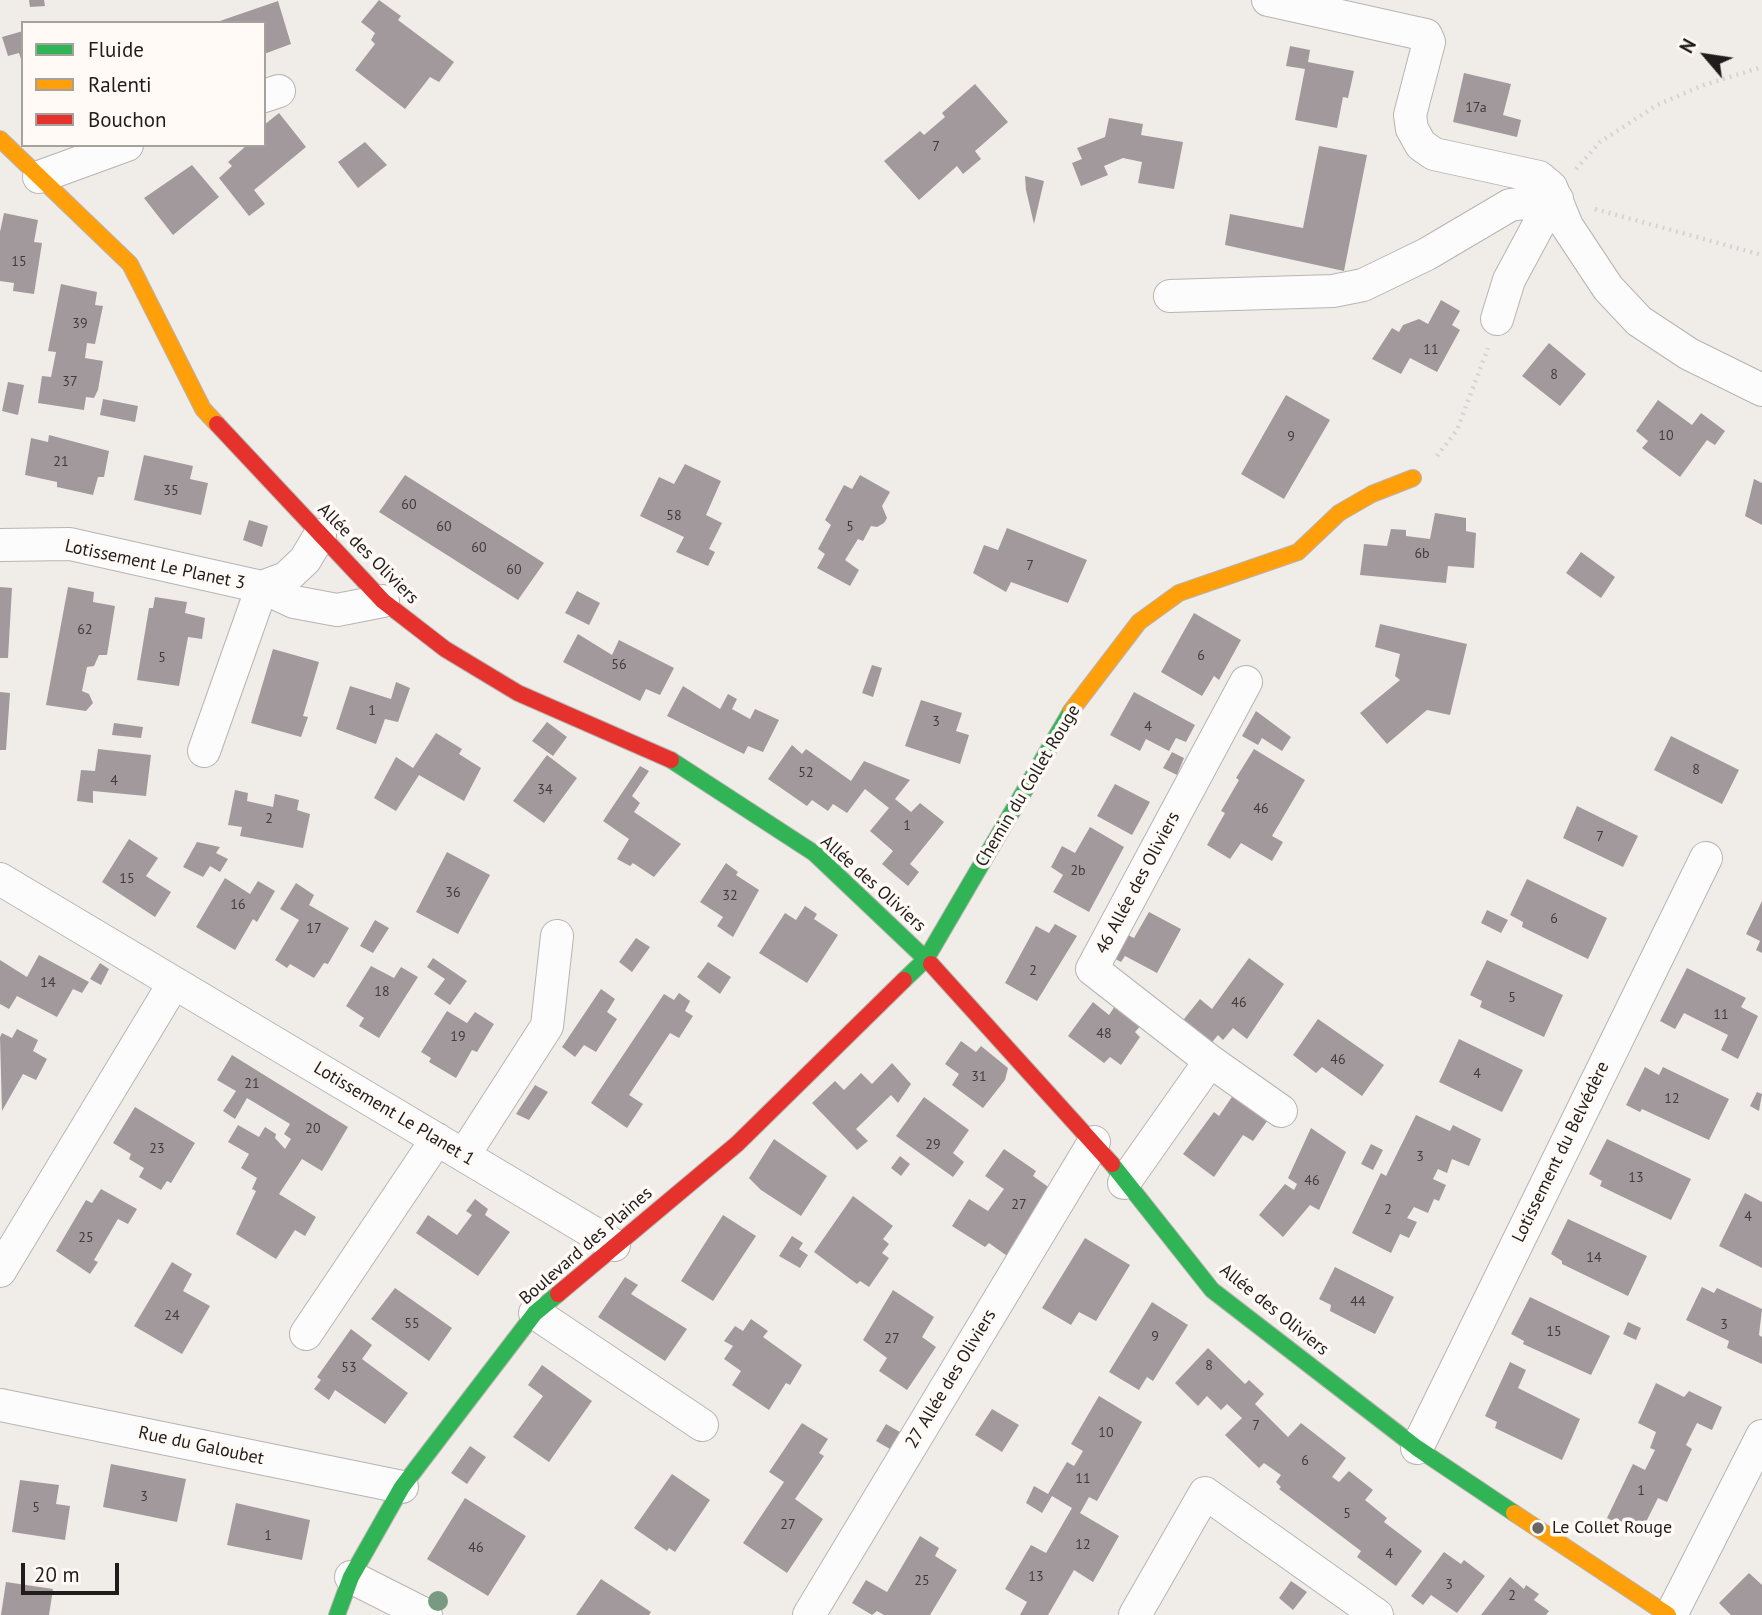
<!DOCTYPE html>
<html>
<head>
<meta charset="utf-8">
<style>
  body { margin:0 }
  #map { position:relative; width:1762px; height:1615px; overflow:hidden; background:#f0ede9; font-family:"PT Sans",sans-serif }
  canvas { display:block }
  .legend { position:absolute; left:21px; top:21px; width:245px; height:126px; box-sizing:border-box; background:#fffaf5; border:2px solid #a5a29e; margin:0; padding:9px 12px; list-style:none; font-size:21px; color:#1f1d1b }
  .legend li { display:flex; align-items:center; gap:14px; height:35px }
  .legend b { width:35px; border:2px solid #a5a29e }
  .north { position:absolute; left:1671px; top:21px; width:70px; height:70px; -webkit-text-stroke:5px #fffaf5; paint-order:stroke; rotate:299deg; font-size:19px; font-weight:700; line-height:28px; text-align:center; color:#1f1d1b }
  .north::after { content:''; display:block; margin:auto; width:24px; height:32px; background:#1f1d1b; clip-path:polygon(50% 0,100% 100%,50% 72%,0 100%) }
  .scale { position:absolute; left:21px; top:1563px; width:98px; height:32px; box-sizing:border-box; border:4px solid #1f1d1b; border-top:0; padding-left:9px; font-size:21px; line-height:24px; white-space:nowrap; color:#1f1d1b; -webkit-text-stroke:5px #fffaf5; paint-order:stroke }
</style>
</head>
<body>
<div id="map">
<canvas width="1762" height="1615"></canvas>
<ul class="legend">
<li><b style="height:9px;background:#30b455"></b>Fluide</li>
<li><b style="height:9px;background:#ff9f0a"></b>Ralenti</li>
<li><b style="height:9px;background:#e5322d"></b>Bouchon</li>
</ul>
<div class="north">N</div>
<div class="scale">20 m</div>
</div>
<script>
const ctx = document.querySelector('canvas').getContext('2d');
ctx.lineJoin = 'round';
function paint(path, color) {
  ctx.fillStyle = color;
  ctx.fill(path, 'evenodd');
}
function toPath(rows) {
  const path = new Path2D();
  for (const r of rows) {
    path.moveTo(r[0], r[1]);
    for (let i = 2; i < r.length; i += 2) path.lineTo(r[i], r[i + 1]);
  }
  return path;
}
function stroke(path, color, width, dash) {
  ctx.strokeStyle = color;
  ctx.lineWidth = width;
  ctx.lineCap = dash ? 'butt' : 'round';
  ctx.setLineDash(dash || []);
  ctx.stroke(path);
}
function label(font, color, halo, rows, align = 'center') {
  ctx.font = font + ' "PT Sans",sans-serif';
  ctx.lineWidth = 7;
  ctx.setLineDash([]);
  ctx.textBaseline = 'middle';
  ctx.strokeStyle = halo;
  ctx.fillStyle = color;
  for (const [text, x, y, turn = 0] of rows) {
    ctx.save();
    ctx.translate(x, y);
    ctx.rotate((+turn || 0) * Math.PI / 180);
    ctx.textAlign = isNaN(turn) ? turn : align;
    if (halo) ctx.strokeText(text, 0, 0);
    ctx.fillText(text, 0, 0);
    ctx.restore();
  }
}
paint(toPath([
  [29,0,44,0,45,6,30,7],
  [379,0,401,16,398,20,454,62,439,82,430,77,405,109,355,70,375,44,371,40,375,33,361,22],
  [278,1,291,44,264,54,264,23,214,23],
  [23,31,23,62,22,62,19,53,8,56,2,37],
  [1290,46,1310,50,1308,62,1354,71,1348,98,1343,97,1337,128,1295,120,1305,69,1286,66],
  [1464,73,1511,84,1503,115,1521,120,1517,137,1453,122],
  [975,84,1008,122,975,151,981,159,963,174,957,166,919,200,884,161,920,131,924,135,945,117,942,113],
  [279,113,306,147,254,190,265,204,249,216,219,178,232,166,228,162,247,145,264,145,264,125],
  [1109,118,1143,124,1141,135,1183,142,1174,189,1138,183,1142,162,1123,158,1104,166,1108,175,1081,186,1072,163,1082,159,1077,148,1105,137],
  [365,142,387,165,358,188,338,162],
  [1319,146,1367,155,1344,271,1225,245,1230,214,1303,228],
  [192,165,219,197,173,235,144,198],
  [1025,176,1044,181,1034,224,1026,190],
  [4,213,38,220,34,242,42,243,34,294,13,291,14,283,0,281,0,232],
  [61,284,97,292,95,305,103,306,95,344,87,343,85,358,103,361,98,390,94,398,86,397,84,410,38,403,42,376,51,377,56,352,48,351],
  [1441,300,1460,311,1452,325,1460,330,1437,372,1410,358,1401,374,1372,359,1392,328,1399,332,1403,325,1419,319,1428,324],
  [1549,343,1586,374,1560,406,1522,376],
  [8,382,24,385,18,415,2,411],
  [1286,395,1330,420,1284,499,1241,474],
  [103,399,138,406,135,422,100,415],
  [1658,400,1692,425,1701,413,1725,431,1715,445,1707,440,1680,477,1642,448,1648,441,1636,431],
  [49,435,109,451,104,477,98,477,93,495,57,487,57,482,25,475,31,438,48,442],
  [144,455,193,466,190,479,208,483,201,515,134,500],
  [685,464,721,481,706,515,722,523,709,549,715,552,708,566,676,552,684,537,640,516,659,477,674,484],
  [405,475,544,563,518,600,379,512],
  [860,475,890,492,882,506,887,518,884,523,877,527,871,526,863,541,858,539,845,560,859,570,850,586,817,568,825,554,818,549,831,525,825,520,844,485,852,489],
  [1754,479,1762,483,1762,525,1745,516],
  [1435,513,1466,518,1466,531,1476,533,1474,568,1448,566,1446,583,1360,575,1364,544,1387,546,1391,529,1406,530,1406,536,1430,539],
  [249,520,268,526,262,547,243,540],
  [1007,528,1087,560,1068,603,1011,582,1006,592,973,573,984,545,998,550],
  [1581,552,1615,577,1601,598,1566,573],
  [0,587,12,588,8,658,0,658],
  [68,587,94,592,93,602,115,606,107,655,99,655,94,666,87,667,82,691,89,694,93,703,86,711,46,705],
  [577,591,600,603,589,625,565,613],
  [155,597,187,602,185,613,205,618,202,639,188,637,179,686,137,680,149,608,153,608],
  [1194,613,1241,640,1219,680,1214,676,1202,696,1161,672],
  [1380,624,1467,644,1450,715,1427,710,1387,744,1360,713,1400,680,1395,676,1400,654,1375,647],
  [578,634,612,655,619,640,674,668,660,695,646,689,640,701,563,662],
  [273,649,319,662,303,716,308,717,301,737,251,723],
  [872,665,882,668,873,697,862,693],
  [396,682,410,688,398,722,385,719,376,744,336,729,350,686,391,699],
  [683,686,720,709,728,694,737,699,732,709,750,719,755,709,779,720,763,752,748,746,744,754,667,716],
  [0,692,10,693,6,750,0,750],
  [1134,692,1195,725,1186,742,1176,738,1169,751,1146,739,1140,751,1110,735],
  [921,700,962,713,956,731,969,735,960,764,905,746],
  [1256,711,1291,737,1282,751,1262,738,1258,745,1242,736],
  [547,722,567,737,553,756,532,741],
  [114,723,143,727,141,738,112,735],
  [436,733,462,749,459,754,481,768,464,801,419,775,396,811,374,798,396,757,413,768],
  [1671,736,1739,770,1722,804,1654,770],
  [792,745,802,754,806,749,851,781,864,761,910,780,895,799,911,812,920,803,944,822,910,864,919,872,908,886,882,864,893,851,870,831,889,808,865,789,847,813,833,804,828,811,812,800,807,806,768,779],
  [98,749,151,755,146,796,93,791,93,803,77,801,81,770,95,771],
  [1254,749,1305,780,1272,836,1283,842,1272,861,1241,843,1230,859,1207,845,1225,813,1221,811,1239,780,1236,778],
  [1172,752,1184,758,1177,775,1163,768],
  [547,755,577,778,544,823,513,801],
  [640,766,649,771,632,796,640,803,634,812,681,844,654,877,633,863,630,866,617,859,629,839,603,821],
  [1115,784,1150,802,1132,835,1097,816],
  [235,790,248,793,247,801,273,807,275,794,299,800,297,810,310,814,303,848,240,836,242,827,228,825],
  [1577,806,1638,836,1623,867,1563,838],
  [1090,827,1124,847,1089,912,1053,892,1063,875,1051,867,1062,846,1075,853],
  [129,839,158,858,146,876,171,892,155,917,102,882],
  [197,842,220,847,216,853,228,859,220,872,210,866,203,877,183,867],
  [447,852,490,875,458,934,416,912],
  [726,863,738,872,736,875,759,890,733,937,717,926,723,917,700,902],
  [225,878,250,894,258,881,275,891,257,922,253,919,235,950,196,927],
  [1527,879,1607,918,1588,959,1522,927,1523,922,1510,915],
  [296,883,314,895,309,905,349,928,328,964,324,963,314,978,290,964,287,968,275,960,299,920,280,909],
  [1762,901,1762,953,1756,950,1760,941,1746,934],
  [805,906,817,914,814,919,838,935,807,983,759,953,785,913,796,920],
  [1487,910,1508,920,1501,933,1481,923],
  [1149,912,1181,929,1157,973,1125,956,1121,962,1106,954,1120,931,1134,938],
  [375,920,389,928,373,953,360,946],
  [1055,924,1077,936,1037,1001,1005,983,1036,926,1049,933],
  [636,938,650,947,632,972,619,962],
  [39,955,89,982,82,993,73,989,57,1017,17,996,9,1009,0,1004,0,960,27,977],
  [433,958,467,981,450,1005,434,994,445,979,427,967],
  [1249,958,1284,984,1247,1039,1233,1028,1223,1040,1218,1035,1209,1046,1180,1024,1200,999,1212,1009],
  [1487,960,1563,995,1544,1037,1480,1007,1482,1001,1470,995],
  [708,962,731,977,720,994,697,977],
  [100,963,109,969,101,985,90,979],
  [371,966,394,978,401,967,418,977,379,1038,359,1026,364,1018,346,1006],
  [1687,968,1746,998,1741,1007,1758,1016,1738,1059,1721,1050,1728,1035,1684,1013,1675,1029,1660,1021],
  [601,989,615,999,607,1012,617,1019,596,1052,584,1045,575,1057,562,1047],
  [679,993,690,1001,685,1011,693,1016,679,1038,670,1033,629,1095,643,1104,627,1128,591,1103,664,994,674,1000],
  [1093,1002,1109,1015,1117,1003,1144,1022,1135,1032,1140,1037,1121,1065,1110,1057,1104,1063,1068,1036],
  [447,1011,467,1023,475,1012,494,1024,477,1052,472,1050,456,1078,429,1062,431,1058,421,1052],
  [1318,1019,1384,1065,1362,1096,1322,1067,1316,1073,1293,1055],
  [17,1029,38,1040,33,1051,47,1059,36,1080,23,1074,2,1111,0,1037,2,1033,12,1038],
  [1459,1039,1523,1070,1502,1112,1439,1082],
  [961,1041,976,1052,981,1046,1008,1068,1005,1080,983,1108,952,1085,959,1074,945,1064],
  [232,1055,348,1127,322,1171,302,1159,279,1194,316,1217,305,1236,295,1230,276,1259,236,1234,256,1191,252,1189,257,1178,241,1168,249,1154,228,1142,238,1125,259,1137,265,1127,276,1134,275,1138,285,1149,291,1139,284,1134,290,1124,247,1098,235,1119,223,1111,236,1091,217,1080],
  [892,1063,911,1084,898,1103,891,1095,856,1129,868,1141,857,1150,812,1103,835,1081,844,1090,861,1073,872,1084],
  [1645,1067,1659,1075,1663,1067,1729,1099,1709,1140,1642,1109,1640,1112,1626,1105],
  [535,1085,548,1092,529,1120,516,1114],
  [1236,1091,1270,1117,1253,1141,1243,1135,1214,1177,1183,1154,1214,1112,1219,1116],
  [1757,1092,1762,1094,1759,1111,1750,1106],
  [924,1097,969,1130,953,1153,964,1162,953,1177,896,1136],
  [135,1107,195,1143,171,1183,167,1181,161,1190,139,1177,144,1168,129,1159,131,1154,113,1143],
  [1416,1115,1450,1131,1453,1125,1481,1139,1469,1166,1452,1159,1447,1173,1438,1169,1433,1179,1446,1185,1439,1201,1434,1199,1428,1213,1414,1207,1407,1218,1417,1222,1409,1238,1400,1234,1391,1253,1352,1233,1381,1173,1386,1176],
  [1311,1128,1346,1152,1319,1210,1310,1205,1283,1237,1259,1215,1285,1184,1294,1190,1297,1184,1288,1178],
  [774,1139,827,1176,801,1216,761,1190,749,1178],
  [1607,1139,1691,1179,1671,1220,1600,1186,1602,1181,1589,1174],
  [1371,1144,1383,1150,1373,1170,1361,1164],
  [1004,1149,1036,1171,1033,1176,1054,1191,1010,1258,989,1243,985,1247,952,1226,969,1199,988,1211,1004,1189,985,1176],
  [900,1156,910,1164,901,1176,891,1168],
  [101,1189,137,1209,128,1224,118,1219,94,1260,98,1262,90,1274,56,1251,86,1200,92,1203],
  [1745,1193,1762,1202,1762,1268,1719,1246],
  [853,1196,893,1226,883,1239,889,1244,882,1253,889,1258,869,1287,860,1281,857,1284,814,1252],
  [475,1199,488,1209,485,1215,510,1232,478,1276,416,1233,428,1215,457,1235,472,1215,466,1211],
  [723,1215,756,1236,713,1301,681,1281],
  [1568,1219,1647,1256,1628,1296,1562,1264,1562,1261,1551,1254],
  [792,1236,803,1243,799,1249,808,1255,800,1268,779,1256],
  [1085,1238,1130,1265,1096,1321,1079,1312,1071,1325,1042,1308],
  [172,1262,192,1274,183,1291,210,1306,182,1354,134,1326],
  [1335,1267,1394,1297,1375,1334,1330,1311,1331,1305,1319,1299],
  [625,1277,638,1285,631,1294,687,1329,665,1361,598,1317],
  [1702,1287,1714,1293,1717,1288,1762,1309,1759,1335,1762,1337,1762,1364,1727,1348,1729,1341,1686,1320],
  [395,1288,452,1328,429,1361,371,1319],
  [893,1290,934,1317,922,1337,936,1347,907,1390,879,1371,887,1358,863,1340],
  [1530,1297,1610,1336,1591,1375,1523,1344,1524,1341,1511,1334],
  [1152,1302,1188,1325,1153,1381,1147,1377,1139,1390,1109,1372],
  [751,1319,768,1331,763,1337,802,1365,790,1385,786,1383,769,1410,732,1385,741,1371,724,1359,733,1346,724,1341,735,1326,743,1331],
  [1628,1322,1641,1328,1636,1340,1623,1334],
  [351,1329,372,1345,362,1359,408,1393,385,1424,335,1390,329,1400,314,1389,321,1380,317,1377],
  [1208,1348,1245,1384,1249,1380,1264,1394,1255,1404,1288,1437,1301,1423,1346,1458,1332,1477,1339,1482,1349,1471,1373,1490,1365,1500,1387,1518,1384,1522,1422,1551,1396,1586,1357,1557,1361,1551,1279,1489,1281,1487,1276,1482,1281,1475,1264,1463,1259,1468,1225,1435,1242,1418,1227,1404,1221,1410,1207,1396,1198,1406,1175,1383],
  [1510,1362,1526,1370,1518,1388,1580,1419,1562,1460,1495,1428,1497,1422,1485,1416],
  [542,1365,592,1401,549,1462,513,1437,543,1396,528,1385],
  [1656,1383,1684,1397,1689,1391,1722,1407,1712,1430,1697,1423,1686,1445,1692,1449,1667,1502,1658,1498,1640,1534,1607,1518,1633,1464,1645,1470,1655,1450,1650,1448,1656,1432,1638,1423],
  [1099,1396,1142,1422,1097,1501,1089,1497,1080,1513,1119,1536,1093,1582,1074,1570,1048,1615,1020,1615,1027,1602,1005,1589,1031,1545,1046,1553,1072,1508,1052,1496,1042,1513,1026,1503,1034,1486,1048,1494,1067,1462,1074,1466,1083,1451,1071,1444],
  [992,1409,1019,1425,1002,1452,975,1435],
  [802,1423,828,1439,819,1453,824,1456,795,1499,823,1519,787,1573,743,1543,784,1482,769,1472],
  [886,1424,900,1432,890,1449,876,1441],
  [470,1446,486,1457,467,1484,451,1473],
  [111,1464,186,1479,177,1522,103,1507],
  [672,1474,710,1500,675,1552,669,1548,667,1551,634,1528],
  [20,1480,59,1485,56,1504,70,1506,65,1540,12,1532],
  [465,1498,526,1536,488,1596,427,1559],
  [236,1503,310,1520,302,1560,227,1545],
  [920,1536,939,1548,935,1556,957,1570,930,1615,884,1615,877,1611,872,1615,852,1603,866,1580,887,1592],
  [1444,1552,1461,1564,1464,1560,1485,1576,1457,1613,1431,1595,1423,1605,1411,1596],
  [1749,1573,1762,1585,1762,1615,1731,1615,1719,1603],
  [1510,1577,1524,1589,1526,1585,1539,1594,1534,1600,1549,1611,1546,1615,1481,1615],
  [601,1579,651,1612,649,1615,576,1615],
  [1291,1581,1307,1592,1293,1610,1279,1598],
  [6,1582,53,1589,49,1615,1,1615]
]), '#a2999d');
const street = toPath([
  [1268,0,1426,35,1429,42,1410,115,1412,129,1421,145,1434,154,1539,177,1551,187,1567,226,1608,288,1639,321,1689,354,1762,390],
  [264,96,279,91],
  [39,177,127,145],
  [1170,296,1333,291,1363,285,1427,254,1510,205,1557,199],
  [1497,319,1509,280,1538,226,1557,199],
  [0,545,70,544,262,587,294,602,337,610,383,601],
  [262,587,286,578,305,560,320,535],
  [204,751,262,587],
  [0,879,614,1245],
  [1210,1061,1281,1111],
  [464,1155,547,1026,557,936],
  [1124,1183,1210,1061,1092,969,1246,682],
  [0,1271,174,983],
  [535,1313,702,1425],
  [306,1334,437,1139],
  [0,1405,402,1487],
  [1417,1448,1706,858],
  [351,1577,426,1615],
  [809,1615,1094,1142],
  [1135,1615,1205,1493,1377,1615],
  [1671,1615,1762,1436]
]);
const fast = toPath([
  [671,760,814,853,931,964],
  [904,980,926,959,1071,711],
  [1112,1164,1212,1290,1417,1448,1514,1513],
  [337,1615,351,1577,402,1487,535,1313,558,1294]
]);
const slow = toPath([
  [0,139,130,264,203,409,217,424],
  [1071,711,1139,622,1179,593,1298,552,1339,513,1372,494,1413,478],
  [1514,1513,1668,1615]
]);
const jam = toPath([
  [217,424,383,601,445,649,518,693,671,760],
  [931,964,1112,1164],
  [558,1294,737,1144,904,980]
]);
stroke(street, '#b7b4b2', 34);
stroke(fast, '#b7b4b2', 18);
stroke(slow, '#b7b4b2', 18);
stroke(jam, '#b7b4b2', 18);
stroke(toPath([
  [1576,169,1600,142,1657,105,1704,85,1762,67],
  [1595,209,1762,255],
  [1437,456,1457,430,1488,348]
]), '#d6d4d3', 4.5, [2, 5]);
stroke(street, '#fdfcfc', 32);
stroke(fast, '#30b455', 16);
stroke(slow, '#ff9f0a', 16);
stroke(jam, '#e5322d', 16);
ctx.fillStyle = '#789a82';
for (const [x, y] of [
  [438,1601]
]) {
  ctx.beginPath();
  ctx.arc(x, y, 10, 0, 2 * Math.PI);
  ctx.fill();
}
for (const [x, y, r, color] of [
  [1538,1528,7,"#686663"]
]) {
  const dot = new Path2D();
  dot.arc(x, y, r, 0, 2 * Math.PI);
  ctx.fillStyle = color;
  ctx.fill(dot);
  stroke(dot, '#fffaf5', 2.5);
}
label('14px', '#403c3c', null, [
  ["17a",1476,108],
  ["7",936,147],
  ["15",19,262],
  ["39",80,324],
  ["11",1431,350],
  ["8",1554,375],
  ["37",70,382],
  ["10",1666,436],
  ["9",1291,437],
  ["21",61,462],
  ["35",171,491],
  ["60",409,505],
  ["58",674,516],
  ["60",444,527],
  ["5",850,527],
  ["60",479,548],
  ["6b",1422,554],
  ["7",1030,566],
  ["60",514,570],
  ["62",85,630],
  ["6",1201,656],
  ["5",162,658],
  ["56",619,665],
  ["1",372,711],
  ["3",936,722],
  ["4",1148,727],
  ["8",1696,770],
  ["52",806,773],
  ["4",114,781],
  ["34",545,790],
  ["46",1261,809],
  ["2",269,819],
  ["1",907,826],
  ["7",1600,837],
  ["2b",1078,871],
  ["15",127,879],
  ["36",453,893],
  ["32",730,896],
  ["16",238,905],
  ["6",1554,919],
  ["17",314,929],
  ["2",1033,971],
  ["14",48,983],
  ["18",382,992],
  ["5",1512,998],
  ["46",1239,1003],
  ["11",1721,1015],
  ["48",1104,1034],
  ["19",458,1037],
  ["46",1338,1060],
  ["4",1477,1074],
  ["31",979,1077],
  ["21",252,1084],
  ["12",1672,1099],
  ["20",313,1129],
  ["29",933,1145],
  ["23",157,1149],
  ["3",1420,1157],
  ["13",1636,1178],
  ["46",1312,1181],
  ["27",1019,1205],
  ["2",1388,1210],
  ["4",1748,1217],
  ["25",86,1238],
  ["14",1594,1258],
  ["44",1358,1302],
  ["24",172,1316],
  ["55",412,1324],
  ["3",1724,1325],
  ["15",1554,1332],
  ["9",1155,1337],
  ["27",892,1339],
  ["8",1209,1366],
  ["53",349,1368],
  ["7",1256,1426],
  ["10",1106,1433],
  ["6",1305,1461],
  ["11",1083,1479],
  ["1",1641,1491],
  ["3",144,1497],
  ["5",36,1508],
  ["5",1347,1514],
  ["27",788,1525],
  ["1",268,1536],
  ["12",1083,1545],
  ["46",476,1548],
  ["4",1389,1554],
  ["13",1036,1577],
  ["25",922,1581],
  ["3",1449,1585],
  ["2",1512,1596]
]);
label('18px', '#1f1d1b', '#fffaf5', [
  ["Allée des Oliviers",368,554,45],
  ["Lotissement Le Planet 3",155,565,12],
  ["Chemin du Collet Rouge",1028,786,-59],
  ["46 Allée des Oliviers",1138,883,-62],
  ["Allée des Oliviers",873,884,42],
  ["Lotissement Le Planet 1",394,1114,31],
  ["Lotissement du Belvédère",1561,1152,-64],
  ["Boulevard des Plaines",586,1246,-41],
  ["Allée des Oliviers",1274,1310,39],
  ["27 Allée des Oliviers",951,1379,-59],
  ["Rue du Galoubet",201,1446,12]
]);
label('18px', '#1f1d1b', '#fffaf5', [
  ["Le Collet Rouge",1552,1528]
], 'left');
</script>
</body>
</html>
